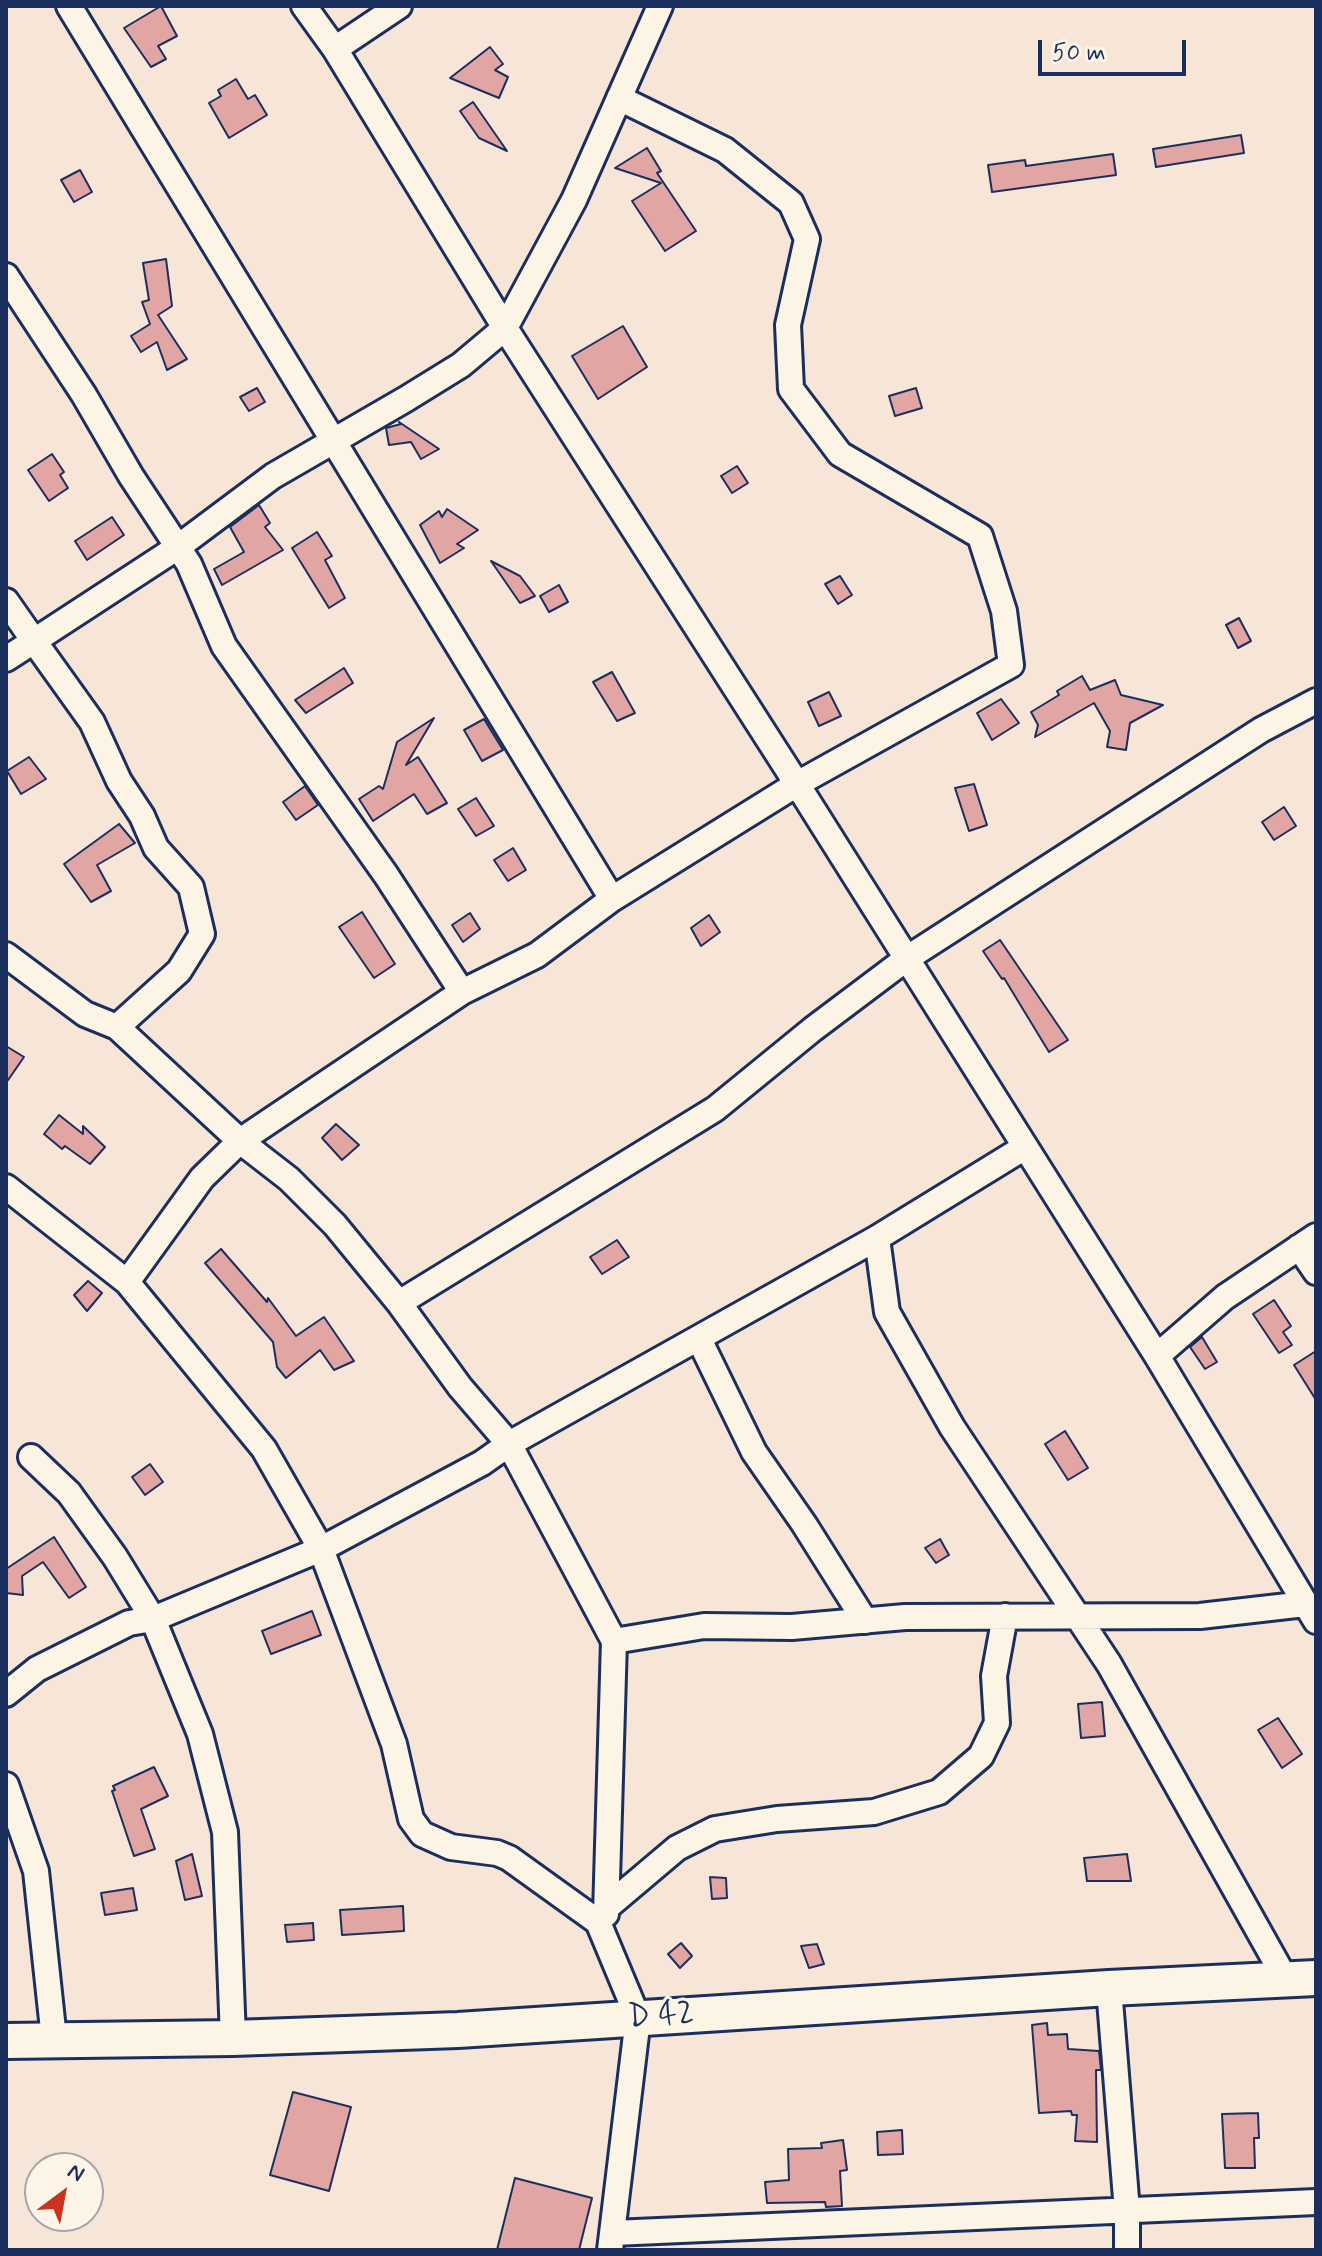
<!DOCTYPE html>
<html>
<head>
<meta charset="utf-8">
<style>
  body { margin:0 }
  #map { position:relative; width:1322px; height:2256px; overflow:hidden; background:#f7e5d8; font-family:Mynerve,sans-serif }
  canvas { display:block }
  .frame { position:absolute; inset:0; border:8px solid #1b2f5e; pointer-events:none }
  .north { position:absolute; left:24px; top:2152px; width:80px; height:80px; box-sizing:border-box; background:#fcf5e5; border:2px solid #a2a6af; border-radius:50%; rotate:32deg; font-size:22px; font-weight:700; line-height:32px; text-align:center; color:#1b2f5e }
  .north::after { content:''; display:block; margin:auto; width:28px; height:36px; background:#c8321e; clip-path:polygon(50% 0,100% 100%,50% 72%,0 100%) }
  .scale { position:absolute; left:1038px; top:40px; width:148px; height:36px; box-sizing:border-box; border:4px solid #1b2f5e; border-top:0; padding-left:10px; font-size:24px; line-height:28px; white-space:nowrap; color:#1b2f5e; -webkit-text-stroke:6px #fcf5e5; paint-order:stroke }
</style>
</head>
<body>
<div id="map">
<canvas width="1322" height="2256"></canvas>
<div class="frame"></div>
<div class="north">N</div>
<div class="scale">50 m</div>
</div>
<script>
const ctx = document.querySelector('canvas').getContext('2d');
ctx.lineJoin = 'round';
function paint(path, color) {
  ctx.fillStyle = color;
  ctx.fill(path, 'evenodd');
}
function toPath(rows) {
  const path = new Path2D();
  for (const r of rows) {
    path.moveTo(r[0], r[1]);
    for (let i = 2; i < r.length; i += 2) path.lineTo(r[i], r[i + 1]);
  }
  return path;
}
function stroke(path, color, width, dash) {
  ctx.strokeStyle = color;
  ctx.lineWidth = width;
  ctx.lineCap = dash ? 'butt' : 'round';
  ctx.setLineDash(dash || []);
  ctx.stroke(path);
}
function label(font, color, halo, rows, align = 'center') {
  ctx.font = font + ' Mynerve,sans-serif';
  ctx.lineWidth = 6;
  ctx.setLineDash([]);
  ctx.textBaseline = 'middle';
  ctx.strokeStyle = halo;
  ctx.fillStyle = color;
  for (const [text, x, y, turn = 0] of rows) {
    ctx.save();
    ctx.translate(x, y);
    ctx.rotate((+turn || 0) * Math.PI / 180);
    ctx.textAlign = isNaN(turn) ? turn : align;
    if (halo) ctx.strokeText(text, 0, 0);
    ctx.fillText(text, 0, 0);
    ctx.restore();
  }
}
const building = toPath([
  [161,6,177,36,158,46,166,59,151,67,124,28,161,6],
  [490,47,503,64,495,70,508,77,499,98,450,78,490,47],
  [236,79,248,99,255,95,267,115,229,138,209,103,221,96,218,90,236,79],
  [473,102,507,151,479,138,460,111,473,102],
  [1241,135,1244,153,1156,167,1153,149,1241,135],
  [647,148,661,171,657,173,696,231,665,251,632,201,661,183,615,168,647,148],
  [1113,154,1116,175,992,192,988,165,1025,160,1026,166,1113,154],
  [80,170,92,192,74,202,61,180,80,170],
  [166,259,172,306,158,315,187,359,167,370,157,342,141,352,131,336,150,324,142,302,149,300,143,263,166,259],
  [623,326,647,367,598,399,572,356,623,326],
  [257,388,265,402,249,411,240,397,257,388],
  [916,388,922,408,895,416,889,396,916,388],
  [399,422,439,449,421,459,411,442,389,445,386,428,401,424,399,422],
  [52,454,64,472,60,475,68,488,49,501,28,470,52,454],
  [737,466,748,483,732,493,721,476,737,466],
  [259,505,270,523,265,527,283,550,222,585,214,569,244,552,230,527,259,505],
  [447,509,478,530,457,544,464,548,440,563,420,525,439,511,442,517,447,509],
  [112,517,124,535,87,560,75,541,112,517],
  [317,532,332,556,325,560,345,598,329,608,292,548,317,532],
  [491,561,520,576,535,596,520,603,491,561],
  [840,576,852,595,838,604,825,584,840,576],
  [559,585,568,602,549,612,540,596,559,585],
  [1239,618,1251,641,1238,648,1226,625,1239,618],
  [344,668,353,683,306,713,295,700,344,668],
  [612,672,635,713,617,721,593,682,612,672],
  [1082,676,1090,690,1115,680,1121,695,1163,705,1130,723,1126,750,1107,747,1110,731,1094,703,1035,737,1038,725,1031,712,1059,695,1057,691,1082,676],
  [829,692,841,716,819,726,808,702,829,692],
  [1001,699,1019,723,992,740,977,713,1001,699],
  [434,718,406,765,418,757,447,803,427,814,414,794,373,821,359,799,379,786,383,789,397,742,434,718],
  [484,719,503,750,482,761,464,730,484,719],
  [29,757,46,779,21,794,7,771,29,757],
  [974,784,987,825,969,831,955,788,974,784],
  [305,786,318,805,296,820,283,802,305,786],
  [476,798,494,826,476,836,458,809,476,798],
  [1284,807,1296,826,1274,840,1262,822,1284,807],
  [119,824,135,843,97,865,111,891,91,902,64,864,119,824],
  [513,848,526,870,508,881,494,860,513,848],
  [362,912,395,964,374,978,339,927,362,912],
  [470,913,480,929,463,942,452,925,470,913],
  [709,915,720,932,701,946,691,928,709,915],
  [1000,940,1068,1040,1049,1052,1004,978,1002,979,983,951,1000,940],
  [6,1046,24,1057,6,1083,6,1046],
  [59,1115,83,1134,83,1126,105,1147,90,1164,65,1146,62,1149,44,1134,59,1115],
  [336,1124,359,1145,342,1160,322,1138,336,1124],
  [617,1240,629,1257,602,1274,590,1257,617,1240],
  [221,1249,267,1302,268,1298,296,1336,324,1317,354,1361,334,1370,320,1350,286,1378,277,1367,273,1342,205,1263,221,1249],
  [88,1281,102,1293,87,1311,74,1295,88,1281],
  [1274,1300,1291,1326,1283,1332,1292,1345,1279,1353,1253,1314,1274,1300],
  [1202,1337,1217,1362,1205,1369,1190,1347,1202,1337],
  [1316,1351,1316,1400,1294,1365,1316,1351],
  [1065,1431,1088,1468,1068,1480,1045,1444,1065,1431],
  [150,1464,163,1482,145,1495,132,1477,150,1464],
  [54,1537,86,1587,69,1598,43,1562,22,1576,23,1595,6,1593,6,1569,54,1537],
  [940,1539,949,1555,936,1563,925,1548,940,1539],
  [312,1611,321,1635,271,1654,262,1631,312,1611],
  [1102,1702,1105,1736,1081,1738,1078,1704,1102,1702],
  [1278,1718,1302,1754,1282,1768,1258,1730,1278,1718],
  [154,1767,168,1796,141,1809,155,1849,134,1856,112,1791,115,1790,113,1786,154,1767],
  [192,1854,202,1896,185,1900,176,1861,192,1854],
  [1127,1854,1131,1881,1087,1881,1084,1858,1127,1854],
  [710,1877,726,1878,727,1898,712,1899,710,1877],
  [133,1888,137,1910,105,1915,101,1893,133,1888],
  [403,1906,404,1931,342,1935,340,1910,403,1906],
  [313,1923,314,1940,287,1942,285,1925,313,1923],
  [681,1943,692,1956,680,1968,668,1954,681,1943],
  [817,1944,824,1964,809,1968,801,1946,817,1944],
  [1047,2023,1048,2035,1067,2034,1068,2049,1099,2051,1101,2070,1096,2070,1097,2142,1075,2141,1077,2115,1072,2115,1071,2111,1039,2113,1032,2025,1047,2023],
  [293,2092,351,2107,329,2191,270,2175,293,2092],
  [1258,2113,1259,2138,1254,2138,1255,2168,1225,2168,1222,2114,1258,2113],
  [902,2130,903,2154,878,2155,877,2132,902,2130],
  [843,2140,847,2170,840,2171,842,2206,826,2207,825,2202,767,2203,765,2182,789,2180,788,2149,822,2148,821,2143,843,2140],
  [515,2178,592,2198,579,2250,497,2250,515,2178]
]);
paint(building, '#e1a6a3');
stroke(building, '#1b2f5e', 2);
const street = toPath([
  [69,6,612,899],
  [304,6,335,49,505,328,797,784,1157,1356,1316,1621],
  [335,49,399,6],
  [6,276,84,395,131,476,189,564,224,646,386,875,462,992],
  [6,601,34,641,178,547,273,476,406,399,461,365,505,328,574,200,660,6],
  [6,659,34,641,92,722,119,781,142,816,156,848,191,887,202,934,179,971,117,1027],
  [6,955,85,1014,117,1027,240,1141,289,1179,335,1225,399,1303,460,1387,509,1444,614,1641,704,1626,792,1627,905,1617,1200,1616,1305,1604],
  [6,1187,127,1282,264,1449,321,1549,394,1744,411,1819,422,1834,451,1847,497,1853,509,1858,598,1922,638,2018,610,2250],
  [877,1238,887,1312,952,1427,1109,1664,1286,1980],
  [1299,1247,1316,1272],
  [127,1282,202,1178,240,1141,462,992,537,955,612,899,797,784,1011,665,1004,611,980,536,840,454,791,389,788,325,807,239,791,203,725,150,619,98],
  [399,1303,715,1109,813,1029,906,959,1261,730,1316,701],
  [699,1339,754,1452,804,1524,865,1621],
  [1157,1356,1225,1297,1316,1236],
  [31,1457,69,1493,115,1557,153,1619,200,1734,225,1832,233,2038],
  [6,1694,37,1669,129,1623,153,1619,321,1549,482,1463,509,1444,877,1238,1025,1147],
  [6,1785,36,1871,54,2039],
  [606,1908,677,1848,715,1829,777,1819,874,1812,939,1792,981,1756,997,1723,994,1676,1005,1616],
  [606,1914,614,1641],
  [1109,1988,1127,2211,1127,2250],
  [613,2233,1316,2202]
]);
const secondary = toPath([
  [6,2041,233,2038,458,2030,1109,1988,1316,1978]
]);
stroke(street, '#1b2f5e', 30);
stroke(secondary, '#1b2f5e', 40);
stroke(street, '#fcf5e5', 24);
stroke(secondary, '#fcf5e5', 34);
label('32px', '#1b2f5e', '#fcf5e5', [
  ["D 42",661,2017,-4]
]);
</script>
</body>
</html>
